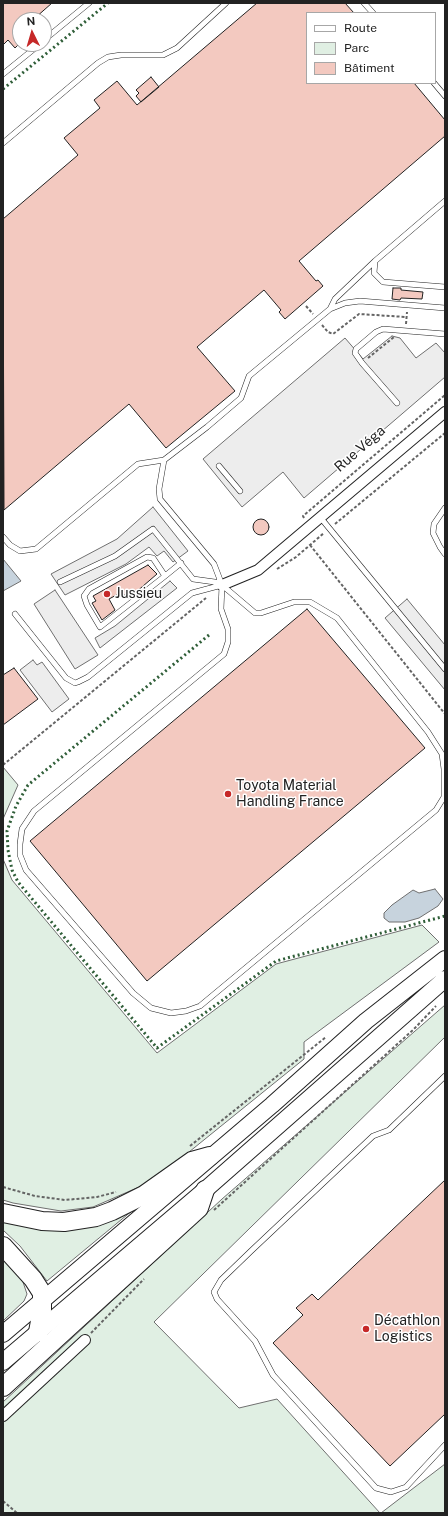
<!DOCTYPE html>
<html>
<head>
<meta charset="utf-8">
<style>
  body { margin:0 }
  #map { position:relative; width:448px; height:1516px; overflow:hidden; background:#fff; font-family:"Public Sans",sans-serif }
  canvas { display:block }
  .frame { position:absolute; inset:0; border:4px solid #222; pointer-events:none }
  .legend { position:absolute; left:306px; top:12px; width:130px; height:72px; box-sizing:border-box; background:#fff; border:1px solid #a7a7a7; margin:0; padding:5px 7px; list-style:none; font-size:12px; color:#222 }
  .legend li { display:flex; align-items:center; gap:8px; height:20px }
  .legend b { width:20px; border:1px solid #a7a7a7 }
  .north { position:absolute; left:12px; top:12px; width:40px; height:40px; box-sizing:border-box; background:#fff; border:1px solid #a7a7a7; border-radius:50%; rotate:355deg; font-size:11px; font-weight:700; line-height:16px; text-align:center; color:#222 }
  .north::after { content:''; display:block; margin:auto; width:14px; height:18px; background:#c62828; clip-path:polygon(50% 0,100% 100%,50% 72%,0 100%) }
</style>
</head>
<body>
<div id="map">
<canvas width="448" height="1516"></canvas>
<div class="frame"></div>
<ul class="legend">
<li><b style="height:5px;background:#fff"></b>Route</li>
<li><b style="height:11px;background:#e0efe3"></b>Parc</li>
<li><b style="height:11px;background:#f3c9c0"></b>Bâtiment</li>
</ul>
<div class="north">N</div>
</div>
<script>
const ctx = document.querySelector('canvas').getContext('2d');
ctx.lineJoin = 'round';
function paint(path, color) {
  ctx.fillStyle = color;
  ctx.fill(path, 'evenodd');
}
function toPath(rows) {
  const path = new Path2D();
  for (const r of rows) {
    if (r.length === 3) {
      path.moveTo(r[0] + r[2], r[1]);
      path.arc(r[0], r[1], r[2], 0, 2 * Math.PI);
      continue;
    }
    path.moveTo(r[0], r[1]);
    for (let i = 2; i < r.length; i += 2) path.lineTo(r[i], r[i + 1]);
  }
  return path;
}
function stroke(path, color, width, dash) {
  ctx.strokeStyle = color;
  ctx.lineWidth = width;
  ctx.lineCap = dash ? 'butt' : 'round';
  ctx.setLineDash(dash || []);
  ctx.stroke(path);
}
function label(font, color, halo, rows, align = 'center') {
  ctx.font = font + ' "Public Sans",sans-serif';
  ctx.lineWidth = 3;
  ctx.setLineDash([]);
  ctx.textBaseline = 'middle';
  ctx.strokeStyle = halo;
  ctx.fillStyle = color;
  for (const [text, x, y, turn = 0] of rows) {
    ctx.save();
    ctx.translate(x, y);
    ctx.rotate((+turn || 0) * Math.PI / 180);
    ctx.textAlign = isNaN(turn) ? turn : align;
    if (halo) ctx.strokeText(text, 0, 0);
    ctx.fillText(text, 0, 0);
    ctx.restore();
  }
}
const green = toPath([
  [3,767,18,785,3,819,3,767],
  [3,859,12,880,157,1053,276,964,422,925,439,942,304,1042,304,1059,189,1152,146,1184,93,1207,61,1211,13,1203,3,1200,3,859],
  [445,1005,445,1037,154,1322,239,1408,277,1399,380,1513,3,1513,3,1402,222,1199,445,1005],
  [133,1210,47,1281,20,1246,3,1230,3,1218,133,1210],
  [3,1256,16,1271,23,1282,27,1294,24,1301,3,1321,3,1256],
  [445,1464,445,1513,381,1513,445,1464]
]);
paint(green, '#e0efe3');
stroke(green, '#6f6f6f', 1);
const parking = toPath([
  [392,336,400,338,416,358,436,343,445,353,445,377,304,498,283,472,242,507,203,459,345,338,363,359,392,336],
  [153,507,188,551,173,562,164,551,157,556,149,547,126,564,65,595,51,574,117,539,153,507],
  [170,581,177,588,100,648,95,638,115,626,170,581],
  [55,590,98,655,75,669,34,604,55,590],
  [407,599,445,645,445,690,385,618,407,599],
  [33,660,37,665,42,662,69,699,52,712,20,670,33,660]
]);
paint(parking, '#ededed');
stroke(parking, '#6f6f6f', 1);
const water = toPath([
  [3,559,21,581,3,591,3,559],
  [435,889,443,899,438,906,419,918,405,922,389,922,384,918,384,913,392,905,413,890,419,893,435,889]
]);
paint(water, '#c7d3dd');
stroke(water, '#6f6f6f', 1);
const building = toPath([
  [3,3,52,3,35,18,37,20,20,20,20,43,15,48,8,40,3,45,3,3],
  [257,3,345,3,354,13,307,13,307,83,414,83,445,120,445,136,299,261,316,281,318,280,323,286,285,319,279,312,281,310,264,290,197,347,235,391,166,448,129,404,4,510,3,219,78,155,64,138,100,108,94,100,117,81,137,105,257,3],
  [151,77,159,87,141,102,136,96,139,93,136,90,151,77],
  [393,288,401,288,401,290,423,292,422,299,401,298,400,300,392,299,393,288],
  [261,527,8],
  [148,565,157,574,128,599,122,592,109,599,115,610,102,620,92,603,96,601,93,596,148,565],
  [307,609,425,748,147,981,30,841,307,609],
  [14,668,38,699,3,725,3,675,14,668],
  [445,1180,445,1414,390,1466,273,1343,303,1315,296,1308,312,1294,318,1300,445,1180]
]);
paint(building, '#f3c9c0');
stroke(building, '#222', 1);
const service = toPath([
  [364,3,373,13],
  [44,40,89,3],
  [3,74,40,44],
  [434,83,445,96],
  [3,143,98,63,108,57,121,55,163,55,177,48,226,3],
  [445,201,375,261,374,273,383,282,445,287],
  [330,309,335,299,375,261],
  [397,403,362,363,355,353,356,349,376,332,383,329,445,334],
  [164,460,159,489,160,499,214,564,222,585,221,609,228,629,228,642,224,654,34,811,22,829,20,844,20,855,26,870,133,993,151,1008,171,1013,186,1011,200,1006,436,810,444,797,444,769,442,754,428,732,337,618,310,602,294,602,261,613,255,613,222,585],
  [219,466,240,491],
  [445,508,434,524,433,533,440,547,445,554],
  [320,517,445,669],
  [3,537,10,545,20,551,36,549,138,464,164,460,207,427,241,398,249,376,330,309,345,303,360,301,445,308],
  [165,576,153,558,147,557,89,589,84,596,87,605,100,627,165,576,181,563],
  [60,582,115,556,153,529,193,579,222,583],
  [15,614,66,678,75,683,78,682,88,677,192,593,222,585],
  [445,1076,389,1130,373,1136,251,1251,221,1280,214,1292,217,1299,255,1341,273,1375,376,1488,391,1492,406,1487,445,1445]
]);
const minor = toPath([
  [222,585,258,570,445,412],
  [3,1416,85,1340]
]);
const primary = toPath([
  [3,1334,272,1105,366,1021,445,959],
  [3,1362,205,1190,445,979]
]);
const motorway = toPath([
  [3,1213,42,1221,64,1222,96,1217,112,1211,144,1195,192,1161,210,1156],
  [3,1246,33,1279,42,1293,42,1310,38,1332],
  [3,1387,199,1208,205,1190]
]);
stroke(service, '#222', 6);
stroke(minor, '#222', 12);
stroke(primary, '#222', 18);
stroke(motorway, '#222', 20);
stroke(toPath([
  [306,306,313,314],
  [406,324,407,312],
  [322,325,328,332,333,334,359,314,406,317],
  [368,358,394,337],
  [304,518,303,516,445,395],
  [335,524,445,433],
  [310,545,445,714],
  [277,569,296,557,324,533],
  [3,765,206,598],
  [190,1146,326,1037],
  [3,1187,35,1196,65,1200,97,1197,116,1192],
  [214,1210,414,1029,436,1006],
  [91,1333,144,1279],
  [3,1501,17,1513]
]), '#646464', 2, [3, 2]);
stroke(service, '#fff', 5);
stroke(minor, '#fff', 10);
stroke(primary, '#fff', 16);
stroke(motorway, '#fff', 18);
stroke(toPath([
  [3,89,108,3],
  [209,635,28,785,16,806,7,831,8,850,12,870,18,882,157,1048,276,961,445,916]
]), '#2f5e38', 3, [2, 3]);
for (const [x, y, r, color] of [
  [107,594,4,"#c62828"],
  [228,794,4,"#c62828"],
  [366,1329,4,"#c62828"]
]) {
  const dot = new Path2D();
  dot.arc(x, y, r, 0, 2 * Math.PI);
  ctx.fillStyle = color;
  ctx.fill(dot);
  stroke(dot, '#fff', 1.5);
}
label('14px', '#222', '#fff', [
  ["Rue Véga",360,449,-41]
]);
label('14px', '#222', '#fff', [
  ["Jussieu",115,594],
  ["Toyota Material",236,786],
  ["Handling France",236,802],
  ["Décathlon",374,1321],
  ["Logistics",374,1337]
], 'left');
</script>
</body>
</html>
